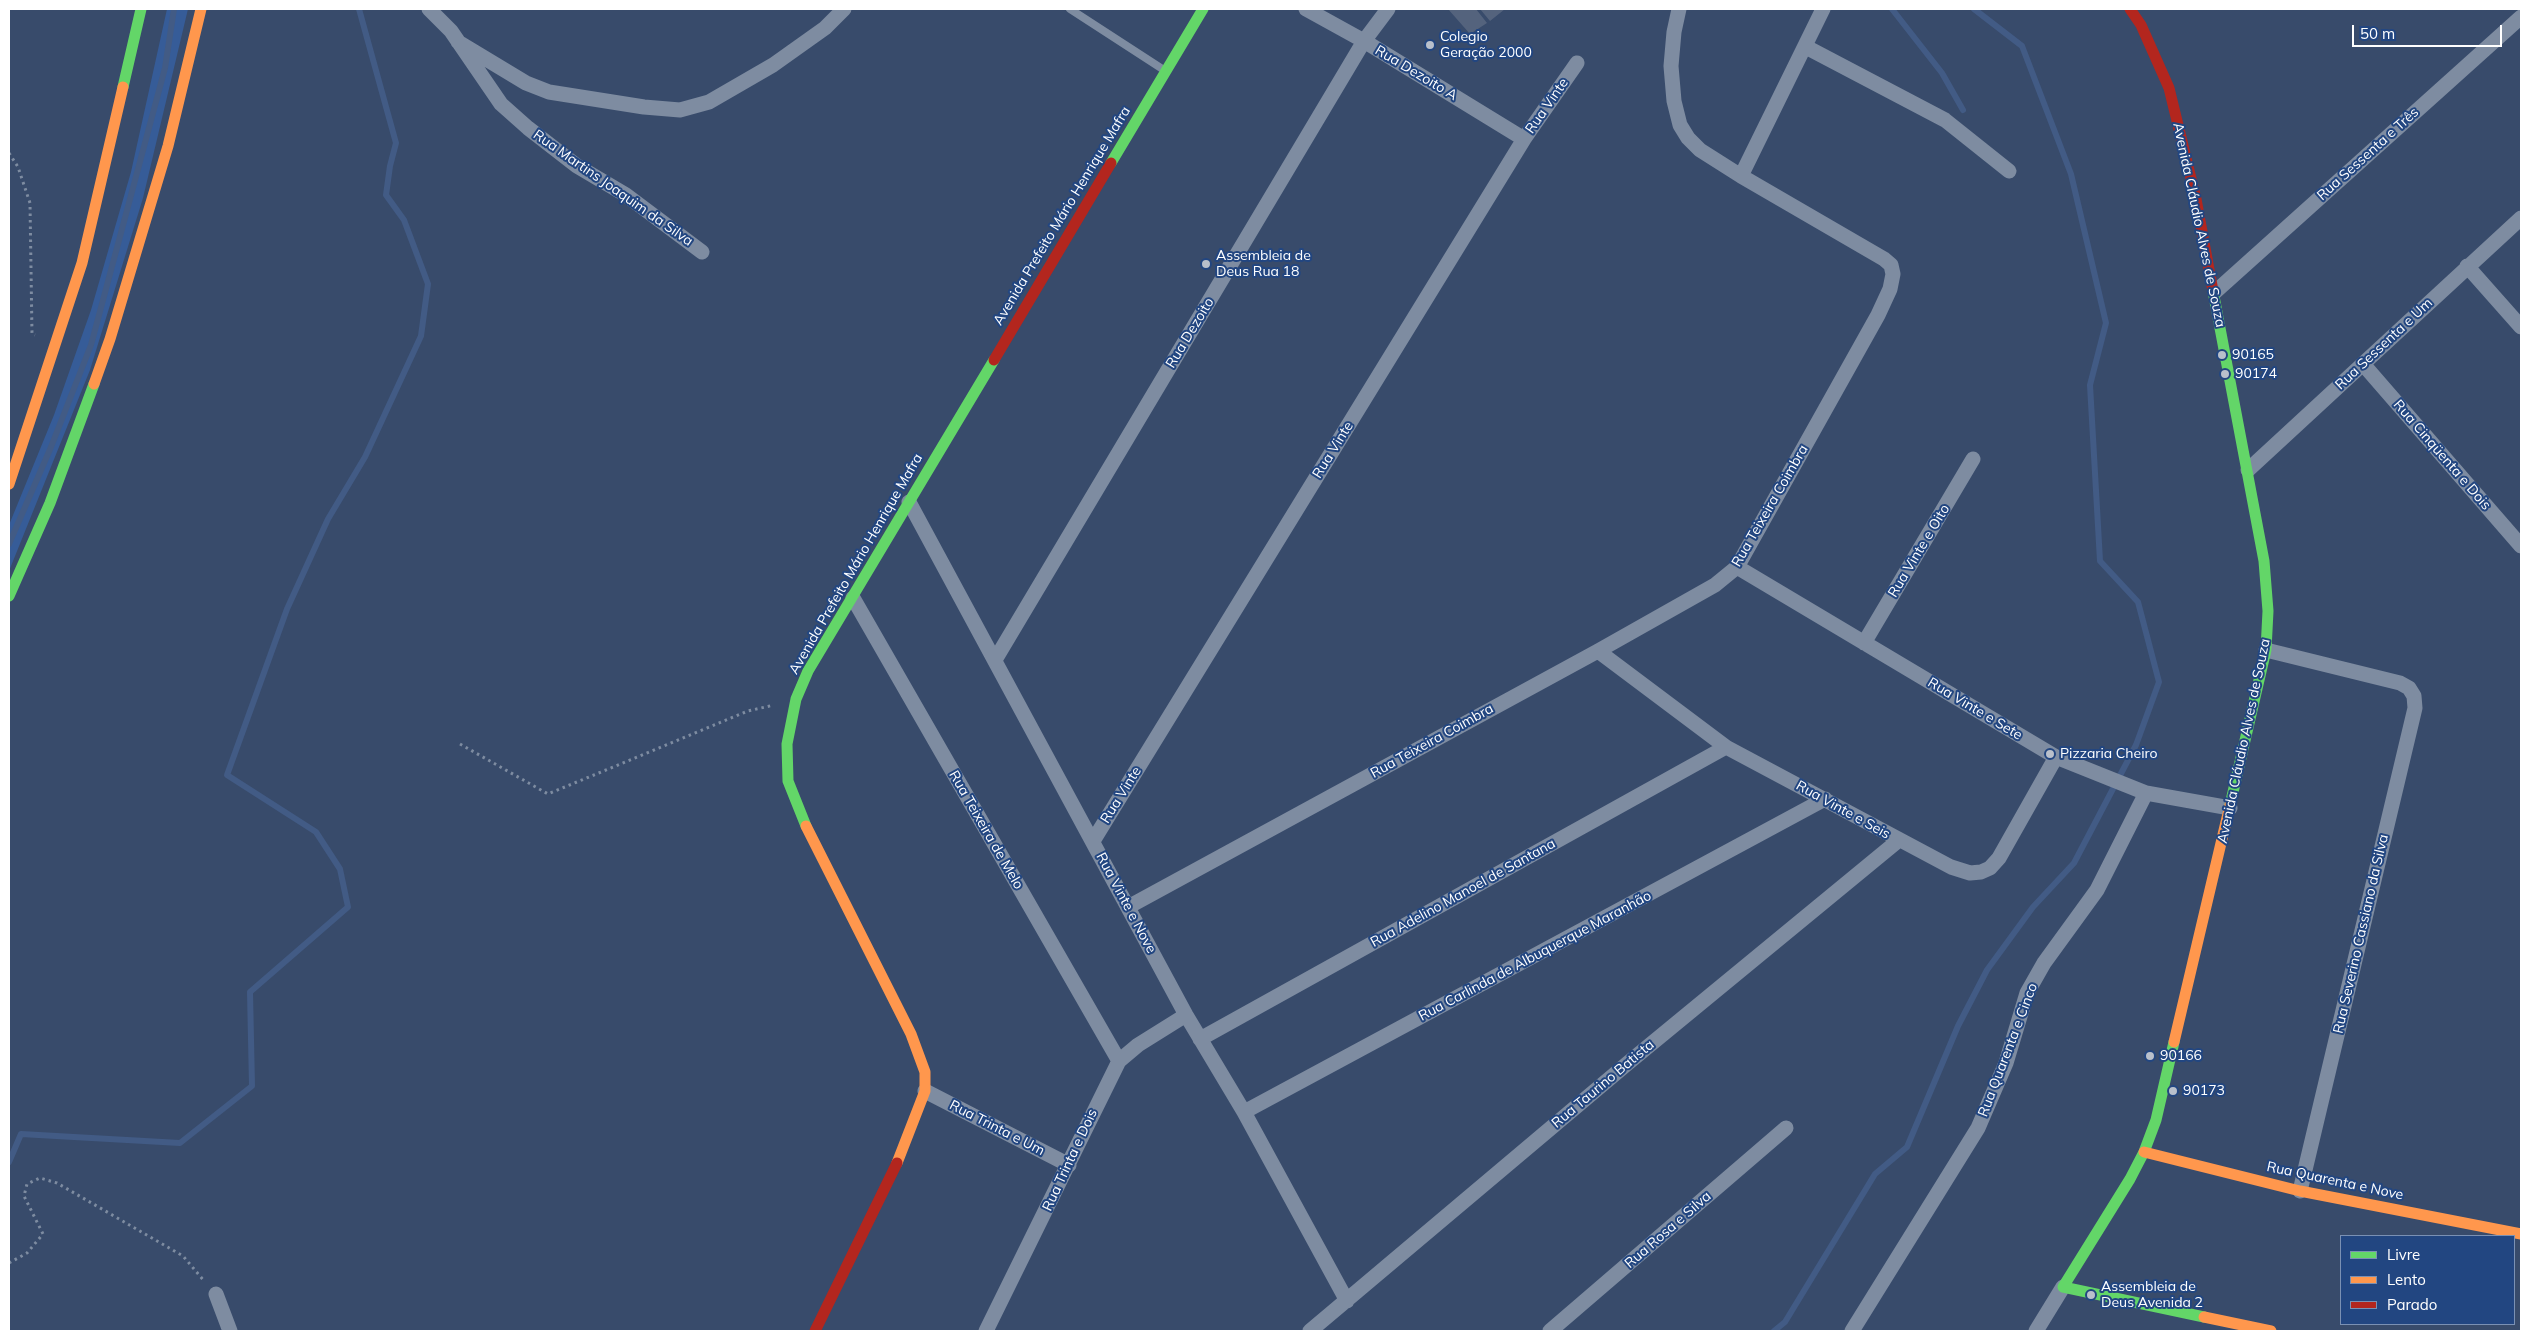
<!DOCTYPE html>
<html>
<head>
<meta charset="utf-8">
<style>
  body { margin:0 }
  #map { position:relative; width:2530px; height:1340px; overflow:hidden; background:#384b6b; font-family:Mulish,sans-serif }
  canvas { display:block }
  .frame { position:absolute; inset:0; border:10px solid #fff; pointer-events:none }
  .legend { position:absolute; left:2340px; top:1235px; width:175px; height:90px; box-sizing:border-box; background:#224681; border:1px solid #7a90b3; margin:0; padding:6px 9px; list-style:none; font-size:15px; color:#fff }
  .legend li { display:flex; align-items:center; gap:10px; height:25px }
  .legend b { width:25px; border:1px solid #7a90b3 }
  .scale { position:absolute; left:2352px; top:25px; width:150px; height:22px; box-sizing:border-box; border:2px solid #fff; border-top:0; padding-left:6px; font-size:15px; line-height:18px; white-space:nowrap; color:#fff; -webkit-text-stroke:4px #224681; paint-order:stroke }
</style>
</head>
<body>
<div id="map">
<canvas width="2530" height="1340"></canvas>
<div class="frame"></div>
<ul class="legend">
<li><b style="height:6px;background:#63d668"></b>Livre</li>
<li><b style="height:6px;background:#ff974d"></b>Lento</li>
<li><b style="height:6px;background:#b3261e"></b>Parado</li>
</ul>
<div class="scale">50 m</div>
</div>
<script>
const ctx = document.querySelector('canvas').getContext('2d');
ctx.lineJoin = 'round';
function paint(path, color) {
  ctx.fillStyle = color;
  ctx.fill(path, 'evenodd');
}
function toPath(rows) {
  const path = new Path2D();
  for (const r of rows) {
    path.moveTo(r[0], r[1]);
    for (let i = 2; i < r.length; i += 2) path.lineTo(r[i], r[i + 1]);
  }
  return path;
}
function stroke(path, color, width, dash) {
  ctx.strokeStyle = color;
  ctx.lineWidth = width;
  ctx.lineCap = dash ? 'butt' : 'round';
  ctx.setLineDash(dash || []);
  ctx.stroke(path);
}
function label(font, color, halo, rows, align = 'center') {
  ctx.font = font + ' Mulish,sans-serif';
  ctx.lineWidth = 4;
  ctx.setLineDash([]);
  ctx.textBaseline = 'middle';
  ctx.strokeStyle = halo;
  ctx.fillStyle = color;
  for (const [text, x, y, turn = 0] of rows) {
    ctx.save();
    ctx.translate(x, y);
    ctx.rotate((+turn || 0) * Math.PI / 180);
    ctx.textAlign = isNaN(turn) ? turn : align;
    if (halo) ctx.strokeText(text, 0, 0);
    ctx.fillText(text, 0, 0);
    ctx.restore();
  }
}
paint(toPath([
  [167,9,188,9,143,198,90,370,9,571,9,525,54,415,91,310,131,172]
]), '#365c98');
stroke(toPath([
  [1892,9,1942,73,1963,110],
  [9,544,51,447,91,345,165,68,174,9],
  [9,1162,21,1134,180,1143,252,1086,250,992,348,907,340,869,316,832,227,775,287,609,328,519,365,457,421,336,428,284,404,220,386,195,390,166,396,143,359,9],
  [1774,1331,1785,1322,1875,1174,1907,1147,1958,1026,1987,970,2033,907,2074,863,2136,745,2159,682,2138,602,2100,561,2090,385,2106,323,2071,174,2022,46,1974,9]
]), '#425b85', 6);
paint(toPath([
  [1448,9,1476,9,1487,23,1470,34],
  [1480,9,1505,9,1490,21]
]), '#54637d');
stroke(toPath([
  [9,153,18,167,30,203,32,334,35,335],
  [460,744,548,794,748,711,774,705],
  [9,1263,27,1253,43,1234,24,1196,27,1184,40,1178,57,1183,183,1256,205,1282]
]), '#7e8ca1', 3, [2.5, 4]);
stroke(toPath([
  [1070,9,1164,70]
]), '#7e8ca1', 8);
stroke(toPath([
  [429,9,451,31,501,104,528,128,577,166,626,195,702,252],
  [1306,9,1364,41,1524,139],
  [458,42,526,83,549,92,644,107,680,110,709,102,773,65,825,28,844,9],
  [1806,47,1945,120,2009,171],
  [1741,176,1823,9],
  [2467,266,2521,327],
  [2215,292,2521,17],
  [2363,364,2521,546],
  [2248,470,2521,218],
  [909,502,1186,1015,1244,1112,1347,1301],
  [1737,567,2056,757,2146,793,2230,808],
  [853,598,1119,1061],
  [1864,643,1973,459],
  [2266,650,2400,683,2409,688,2414,696,2415,708,2300,1191],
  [1598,651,1726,747,1951,867,1970,873,1981,872,1990,868,1999,858,2056,757],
  [995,660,1364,41,1388,9],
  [1093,841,1524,139,1577,63],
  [1128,907,1598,651,1715,585,1737,567,1878,315,1890,289,1893,274,1891,265,1884,259,1741,176,1700,150,1688,138,1680,125,1674,101,1671,66,1674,32,1679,9],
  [1200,1039,1726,747],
  [925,1091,1069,1165],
  [1244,1112,1825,799],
  [216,1294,230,1331],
  [986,1331,1119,1061,1138,1045,1186,1015],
  [1310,1331,1628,1063,1899,840],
  [1550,1331,1786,1128],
  [1852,1331,1978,1128,2006,1063,2027,993,2044,963,2097,890,2146,793],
  [2036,1331,2063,1287]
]), '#7e8ca1', 15);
stroke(toPath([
  [123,87,141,9],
  [1111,163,1203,9],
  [2213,291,2264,561,2268,611,2266,650,2230,805],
  [9,596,50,503,94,384],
  [806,826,788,781,787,744,796,699,808,671,994,360],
  [2174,1042,2156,1120,2144,1152,2130,1179,2063,1287,2204,1317]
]), '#63d668', 11);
stroke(toPath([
  [94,384,110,339,168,146,201,9],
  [9,484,82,263,123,87],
  [806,826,911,1034,925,1072,925,1091,897,1163],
  [2174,1042,2230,805],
  [2144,1152,2300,1191,2521,1234],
  [2204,1317,2271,1331]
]), '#ff974d', 11);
stroke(toPath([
  [2130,9,2141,25,2169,88,2196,199,2213,291],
  [994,360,1111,163],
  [815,1331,897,1163]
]), '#b3261e', 11);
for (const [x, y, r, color] of [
  [1430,45,5,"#b9c0cb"],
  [1206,264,5,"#b9c0cb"],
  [2222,355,5,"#b9c0cb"],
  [2225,374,5,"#b9c0cb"],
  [2050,754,5,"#b9c0cb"],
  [2150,1056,5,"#b9c0cb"],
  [2173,1091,5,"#b9c0cb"],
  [2091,1295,5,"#b9c0cb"]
]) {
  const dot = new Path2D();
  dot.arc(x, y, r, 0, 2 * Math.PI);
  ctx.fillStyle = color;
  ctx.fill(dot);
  stroke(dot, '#224681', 2);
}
label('14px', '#fff', '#224681', [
  ["Colegio",1440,37],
  ["Geração 2000",1440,53],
  ["Assembleia de",1216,256],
  ["Deus Rua 18",1216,272],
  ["90165",2232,355],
  ["90174",2235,374],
  ["Pizzaria Cheiro",2060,754],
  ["90166",2160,1056],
  ["90173",2183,1091],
  ["Assembleia de",2101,1287],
  ["Deus Avenida 2",2101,1303]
], 'left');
label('14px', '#fff', '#224681', [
  ["Rua Dezoito A",1416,73,31],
  ["Rua Vinte",1547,106,-55],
  ["Rua Sessenta e Três",2368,154,-42],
  ["Rua Martins Joaquim da Silva",613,188,35],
  ["Avenida Prefeito Mário Henrique Mafra",1062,216,-59],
  ["Avenida Cláudio Alves de Souza",2199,225,78],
  ["Rua Dezoito",1190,333,-59],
  ["Rua Sessenta e Um",2384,344,-43],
  ["Rua Vinte",1333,450,-58],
  ["Rua Cinqüenta e Dois",2442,455,49],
  ["Rua Teixeira Coimbra",1770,506,-60],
  ["Rua Vinte e Oito",1919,551,-59],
  ["Avenida Prefeito Mário Henrique Mafra",856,564,-60],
  ["Rua Vinte e Sete",1975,709,31],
  ["Rua Teixeira Coimbra",1432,741,-29],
  ["Avenida Cláudio Alves de Souza",2244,741,-78],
  ["Rua Vinte",1121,795,-58],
  ["Rua Vinte e Seis",1843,810,29],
  ["Rua Teixeira de Melo",986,830,60],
  ["Rua Adelino Manoel de Santana",1463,893,-29],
  ["Rua Vinte e Nove",1126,903,62],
  ["Rua Severino Cassiano da Silva",2361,934,-77],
  ["Rua Carlinda de Albuquerque Maranhão",1535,956,-28],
  ["Rua Quarenta e Cinco",2008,1050,-69],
  ["Rua Taurino Batista",1603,1084,-40],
  ["Rua Trinta e Um",997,1128,27],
  ["Rua Trinta e Dois",1070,1160,-65],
  ["Rua Quarenta e Nove",2335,1181,12],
  ["Rua Rosa e Silva",1668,1230,-41]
]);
</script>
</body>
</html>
